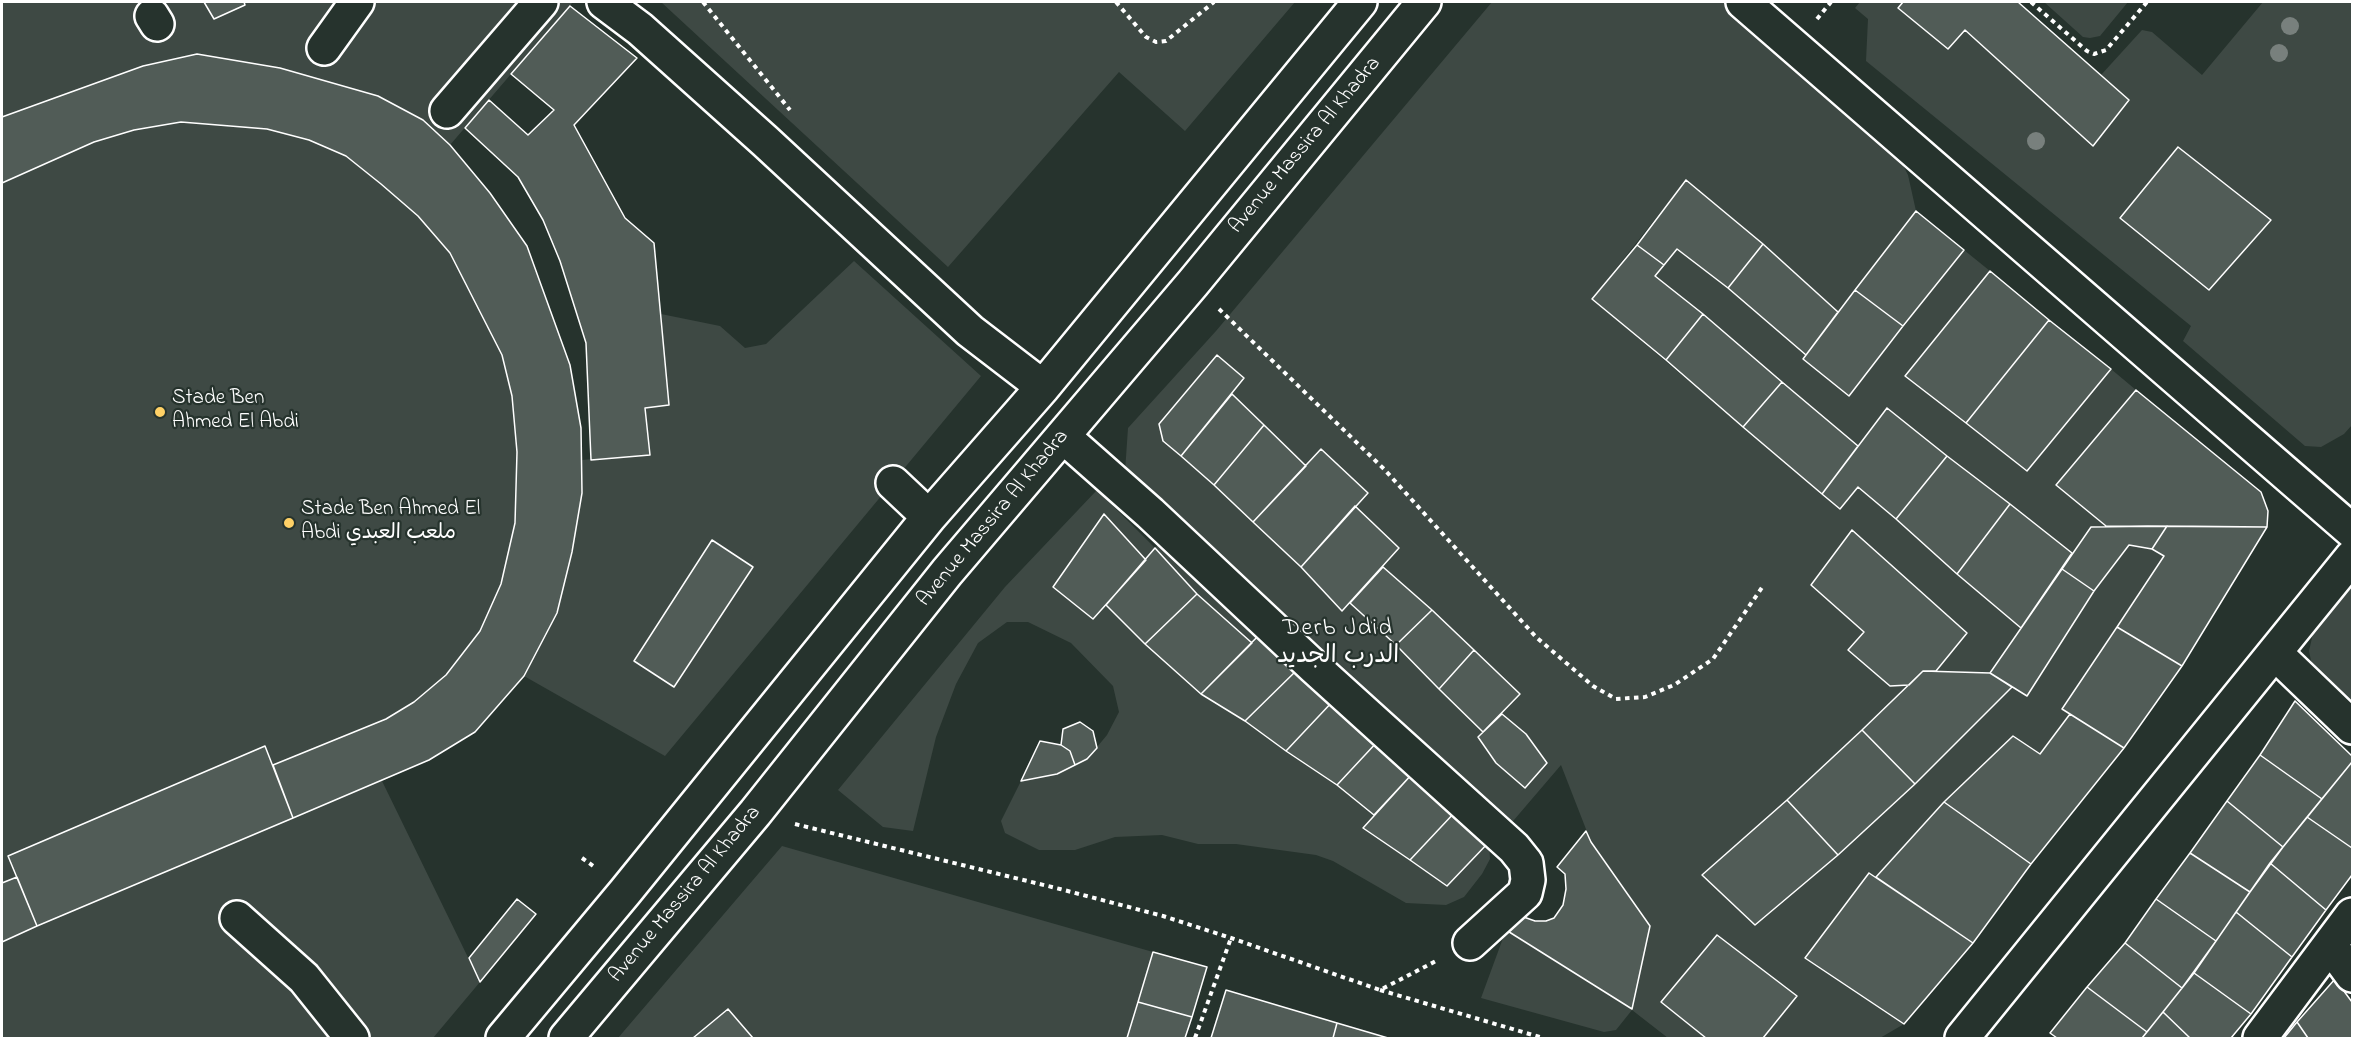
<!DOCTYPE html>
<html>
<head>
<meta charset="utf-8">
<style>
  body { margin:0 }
  #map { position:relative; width:2354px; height:1040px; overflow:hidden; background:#26332d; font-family:"Indie Flower",sans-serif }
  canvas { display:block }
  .frame { position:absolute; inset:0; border:3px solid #fff; pointer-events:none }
</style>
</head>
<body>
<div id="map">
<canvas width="2354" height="1040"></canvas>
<div class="frame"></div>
</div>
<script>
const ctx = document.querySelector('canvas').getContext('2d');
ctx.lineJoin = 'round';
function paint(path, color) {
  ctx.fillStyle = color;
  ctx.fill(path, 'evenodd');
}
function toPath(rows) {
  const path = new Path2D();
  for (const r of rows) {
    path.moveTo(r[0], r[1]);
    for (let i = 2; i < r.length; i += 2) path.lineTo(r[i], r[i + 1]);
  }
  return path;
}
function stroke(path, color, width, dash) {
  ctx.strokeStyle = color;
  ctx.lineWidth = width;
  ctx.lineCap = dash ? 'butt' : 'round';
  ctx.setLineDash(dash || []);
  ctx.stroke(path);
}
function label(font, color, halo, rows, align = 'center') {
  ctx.font = font + ' "Indie Flower","Playpen Sans Arabic",sans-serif';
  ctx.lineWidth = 4.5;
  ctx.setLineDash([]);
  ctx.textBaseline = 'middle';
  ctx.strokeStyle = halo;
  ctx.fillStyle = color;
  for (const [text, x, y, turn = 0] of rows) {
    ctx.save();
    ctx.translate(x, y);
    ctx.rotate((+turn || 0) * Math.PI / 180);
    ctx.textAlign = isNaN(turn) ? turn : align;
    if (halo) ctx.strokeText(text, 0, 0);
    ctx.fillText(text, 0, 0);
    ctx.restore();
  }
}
paint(toPath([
  [2,2,573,2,450,145,490,193,527,246,570,365,581,428,582,460,650,454,645,408,669,404,661,314,720,326,745,348,766,344,854,261,981,376,665,756,524,676,475,732,429,760,382,781,480,982,433,1038,2,1038],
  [661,2,1295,2,1185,131,1119,72,948,267],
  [1492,2,1726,2,1902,163,1908,175,1916,211,1838,312,1763,244,1686,180,1592,299,1840,509,1858,487,2021,628,1990,673,1936,671,1966,633,1852,530,1811,585,1864,632,1848,650,1890,686,1909,685,1787,800,1703,874,1838,855,1915,784,2012,687,2027,696,2094,591,2129,545,2152,549,2164,556,2062,708,2070,714,2040,754,2013,736,1944,802,1876,877,1869,874,1806,957,1904,1024,1880,1038,1668,1038,1632,1010,1616,1030,1604,1032,1481,998,1506,930,1632,1009,1650,926,1591,842,1561,765,1508,827,1125,472,1128,428,1216,331],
  [1860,2,1903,2,1898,8,1948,49,1965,31,2093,146,2129,100,2101,75,2142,30,2152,32,2202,75,2263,2,2352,2,2352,425,2344,434,2321,447,2305,446,2183,341,2191,326,1866,61,1868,19,1855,8],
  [2044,2,2128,2,2100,36,2090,38,2083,37],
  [1677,249,1728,288,1806,355,1849,396,1964,250,1990,271,1905,376,2027,471,2111,369,2136,390,2056,485,2106,526,2091,527,2072,553,1947,456,1858,446,1655,276],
  [1097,490,1155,548,1165,537,1413,773,1364,828,1489,842,1490,859,1482,874,1464,897,1446,905,1406,903,1333,861,1316,855,1236,844,1198,844,1162,835,1115,837,1075,850,1039,850,1005,833,1001,821,1021,781,1057,774,1087,759,1107,735,1119,712,1113,686,1071,643,1028,622,1007,622,978,643,956,684,936,737,913,831,883,827,838,790,1005,587],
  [1155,549,1197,594,1145,643,1106,605],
  [2352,572,2352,708,2313,670,2309,651,2314,629],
  [782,846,1153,952,1127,1038,753,1038,728,1010,693,1038,618,1038]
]), '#3e4944');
const building = toPath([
  [204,2,244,2,245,5,214,19,204,2],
  [1903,2,2018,2,2129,100,2093,146,1965,30,1948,49,1898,8,1903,2],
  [570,6,637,58,574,125,625,218,654,243,669,405,645,408,650,455,591,460,586,343,560,261,543,220,518,177,465,128,489,100,528,135,554,110,511,74,570,6],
  [197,54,280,68,378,96,423,120,450,145,490,193,527,246,570,365,581,428,582,493,572,552,557,613,524,676,475,732,429,760,293,818,273,765,386,719,414,702,446,675,480,631,501,584,515,523,517,452,512,396,502,355,450,253,418,216,381,184,346,156,309,140,267,129,181,122,134,130,94,142,2,183,2,117,143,66,197,54],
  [2178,147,2271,220,2209,290,2120,218,2178,147],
  [1686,180,1763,244,1728,288,1677,249,1664,265,1637,245,1686,180],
  [1916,211,1964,250,1903,326,1855,290,1916,211],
  [1763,244,1838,312,1806,355,1728,288,1763,244],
  [1637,245,1664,265,1655,276,1703,314,1666,360,1592,299,1637,245],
  [1990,271,2049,320,1966,423,1905,376,1990,271],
  [1855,290,1903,326,1849,396,1803,359,1855,290],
  [1703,314,1782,382,1743,427,1666,360,1703,314],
  [2049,320,2111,369,2027,471,1966,423,2049,320],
  [1217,355,1244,378,1181,456,1163,441,1159,424,1217,355],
  [1782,382,1858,446,1822,494,1743,427,1782,382],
  [2136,390,2261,492,2268,511,2267,527,2106,526,2056,485,2136,390],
  [1232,394,1264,425,1214,485,1181,456,1232,394],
  [1887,408,1947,456,1896,519,1858,487,1840,509,1822,494,1887,408],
  [1264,425,1306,466,1253,522,1214,485,1264,425],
  [1321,449,1368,493,1301,567,1253,522,1321,449],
  [1947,456,2010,504,1957,574,1896,519,1947,456],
  [2010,504,2072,553,2021,628,1957,574,2010,504],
  [1355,506,1399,548,1342,611,1301,567,1355,506],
  [1104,514,1146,560,1093,619,1053,587,1104,514],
  [2167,526,2267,527,2182,666,2117,627,2164,556,2152,549,2167,526],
  [2167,526,2152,549,2129,545,2094,591,2062,569,2091,527,2167,526],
  [1852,530,1967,633,1936,671,1923,671,1909,685,1890,686,1848,650,1864,632,1811,585,1852,530],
  [712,540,753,567,674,687,634,661,712,540],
  [1155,548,1197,594,1145,644,1106,605,1155,548],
  [1383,567,1432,610,1396,645,1350,603,1383,567],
  [2062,569,2094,591,2027,696,1990,673,2062,569],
  [1197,594,1252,643,1201,694,1145,644,1197,594],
  [1432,610,1474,650,1439,689,1396,645,1432,610],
  [2117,627,2182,666,2124,748,2062,709,2117,627],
  [1263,631,1299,668,1245,721,1201,694,1263,631],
  [1474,650,1520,694,1483,732,1439,689,1474,650],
  [1299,668,1334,700,1286,751,1245,721,1299,668],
  [1923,671,1990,673,2012,687,1915,784,1862,730,1923,671],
  [1334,700,1378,741,1337,785,1286,751,1334,700],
  [2295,701,2352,756,2352,762,2322,799,2260,755,2295,701],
  [1502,714,1526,734,1547,763,1525,788,1496,763,1478,737,1502,714],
  [2070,714,2124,748,2031,864,1944,802,2013,736,2040,754,2070,714],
  [1080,722,1093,731,1097,748,1087,759,1075,765,1070,751,1061,745,1063,729,1080,722],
  [1862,730,1915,784,1838,855,1787,800,1862,730],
  [1040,741,1061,745,1070,751,1075,765,1057,774,1021,781,1040,741],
  [1378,741,1413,773,1374,815,1337,785,1378,741],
  [265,746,293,818,37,926,8,856,265,746],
  [2260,755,2322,799,2283,847,2227,801,2260,755],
  [2352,762,2352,848,2307,817,2352,762],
  [1413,773,1456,811,1410,860,1363,828,1413,773],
  [1787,800,1838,855,1755,925,1702,875,1787,800],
  [2227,801,2283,847,2250,892,2190,853,2227,801],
  [1944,802,2031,864,1973,943,1876,877,1944,802],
  [1456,811,1489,842,1447,886,1410,860,1456,811],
  [2307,817,2352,848,2352,875,2326,910,2270,863,2307,817],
  [1586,831,1591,842,1650,926,1632,1009,1506,930,1518,915,1535,921,1546,921,1554,918,1563,905,1566,889,1565,874,1557,867,1586,831],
  [2190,853,2250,892,2216,941,2156,899,2190,853],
  [2270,863,2326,910,2292,957,2236,912,2270,863],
  [1869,873,1973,943,1904,1024,1805,958,1869,873],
  [17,877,37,926,2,942,2,883,17,877],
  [517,899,536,914,480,982,469,958,517,899],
  [2156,899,2216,941,2182,988,2125,943,2156,899],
  [2236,912,2292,957,2251,1014,2194,973,2236,912],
  [1717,935,1797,996,1763,1038,1706,1038,1661,1002,1717,935],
  [2125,943,2182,988,2147,1032,2087,987,2125,943],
  [1153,952,1207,967,1192,1017,1138,1002,1153,952],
  [2194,973,2251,1014,2231,1038,2190,1038,2163,1012,2194,973],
  [2335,979,2352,1002,2352,1038,2308,1038,2297,1022,2335,979],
  [2087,987,2147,1032,2142,1038,2057,1038,2050,1033,2087,987],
  [1226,990,1337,1023,1333,1038,1211,1038,1226,990],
  [1138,1002,1192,1017,1185,1038,1127,1038,1138,1002],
  [728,1009,753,1038,693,1038,728,1009],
  [2163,1012,2190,1038,2142,1038,2163,1012],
  [2297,1022,2308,1038,2284,1038,2297,1022],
  [1337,1023,1388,1038,1333,1038,1337,1023]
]);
paint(building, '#515c57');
stroke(building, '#fff', 1.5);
const minor = toPath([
  [604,2,640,29,765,141,970,331,1043,387],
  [1743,2,2352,531],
  [152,16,157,24],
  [324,48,357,2],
  [447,111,541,2],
  [1064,437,1150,513,1314,667,1514,848,1526,863,1528,880,1525,893,1470,943],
  [893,483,929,517],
  [2275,653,2352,727],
  [237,918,304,978,352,1038],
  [2330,945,2352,975],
  [503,1038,625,892,929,517,1043,387,1360,2],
  [566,1038,755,813,947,572,1193,283,1424,2],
  [1962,1038,2352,557],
  [2260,1038,2352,915]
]);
stroke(minor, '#fff', 38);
stroke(toPath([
  [703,2,790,110],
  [1116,2,1146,37,1156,42,1166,41,1214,2],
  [2031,2,2087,51,2094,54,2106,50,2147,2],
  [1817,19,1831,2],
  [1219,309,1384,469,1536,637,1593,686,1616,699,1645,697,1674,685,1713,659,1763,586],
  [795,824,1060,889,1163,916,1231,938,1380,990,1438,960],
  [582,858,596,868],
  [1380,990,1543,1038],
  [1195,1038,1231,938]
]), '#fff', 4, [4.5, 4.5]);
stroke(minor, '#26332d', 33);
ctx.fillStyle = '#78807d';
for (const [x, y] of [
  [2290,26],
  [2279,53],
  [2036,141]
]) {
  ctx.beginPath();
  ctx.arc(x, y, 9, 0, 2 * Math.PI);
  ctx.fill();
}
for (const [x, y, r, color] of [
  [160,412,6,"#ffd166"],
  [289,523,6,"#ffd166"]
]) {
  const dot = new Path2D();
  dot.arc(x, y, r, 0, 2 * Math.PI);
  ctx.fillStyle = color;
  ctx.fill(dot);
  stroke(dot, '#26332d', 2);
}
label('21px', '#fff', '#26332d', [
  ["Avenue Massira Al Khadra",1306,146,-50],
  ["Avenue Massira Al Khadra",994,519,-50],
  ["Avenue Massira Al Khadra",686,895,-50]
]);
label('21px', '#fff', '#26332d', [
  ["Stade Ben",172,400],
  ["Ahmed El Abdi",172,424],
  ["Stade Ben Ahmed El",301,511],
  ["Abdi ملعب العبدي",301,535]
], 'left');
ctx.letterSpacing = '1.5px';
label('24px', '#fff', '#26332d', [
  ["Derb Jdid",1338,630],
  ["الدرب الجديد",1338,658]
]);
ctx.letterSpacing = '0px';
</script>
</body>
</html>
